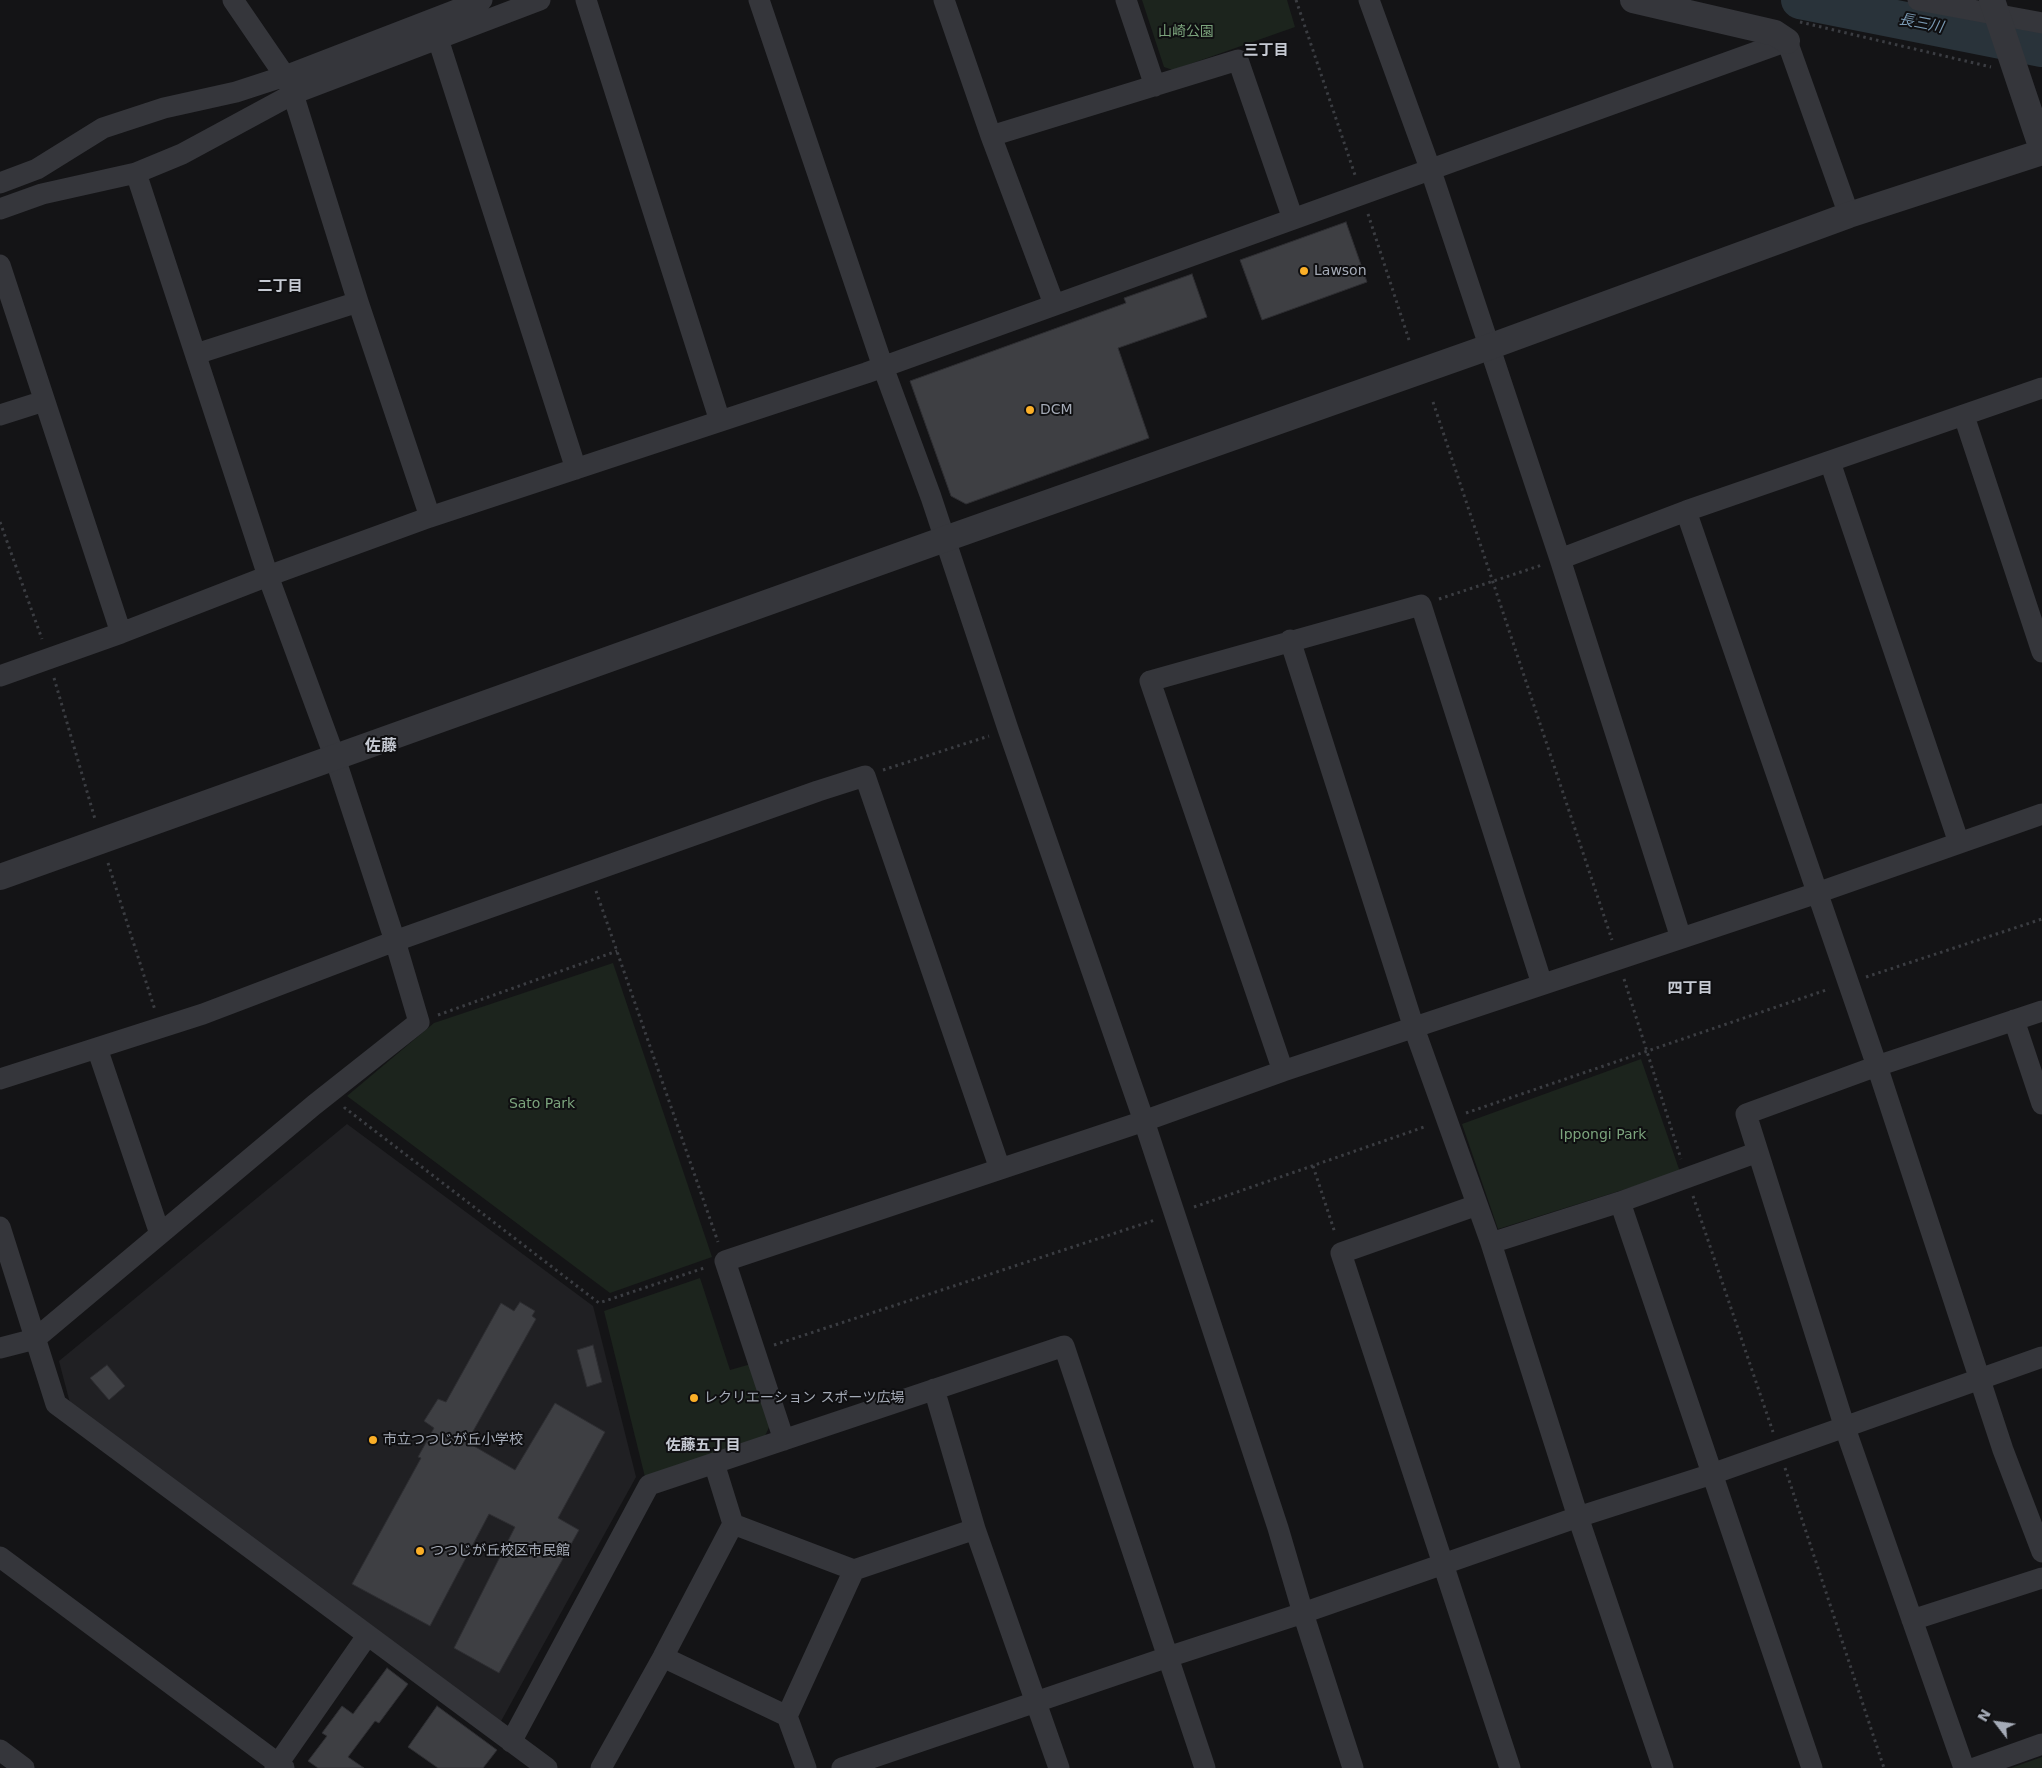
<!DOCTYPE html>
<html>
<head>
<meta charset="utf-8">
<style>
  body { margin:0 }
  #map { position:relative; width:2042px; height:1768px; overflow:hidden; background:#141416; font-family:"DejaVu Sans",sans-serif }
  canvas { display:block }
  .north { position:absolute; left:1972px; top:1698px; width:50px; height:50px; -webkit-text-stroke:4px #0f0f11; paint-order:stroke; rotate:300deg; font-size:14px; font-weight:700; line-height:20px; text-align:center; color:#a5abb7 }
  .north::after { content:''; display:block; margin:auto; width:18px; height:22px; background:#a5abb7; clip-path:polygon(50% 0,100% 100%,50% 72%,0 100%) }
</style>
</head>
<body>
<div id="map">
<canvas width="2042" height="1768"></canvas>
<div class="north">N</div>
</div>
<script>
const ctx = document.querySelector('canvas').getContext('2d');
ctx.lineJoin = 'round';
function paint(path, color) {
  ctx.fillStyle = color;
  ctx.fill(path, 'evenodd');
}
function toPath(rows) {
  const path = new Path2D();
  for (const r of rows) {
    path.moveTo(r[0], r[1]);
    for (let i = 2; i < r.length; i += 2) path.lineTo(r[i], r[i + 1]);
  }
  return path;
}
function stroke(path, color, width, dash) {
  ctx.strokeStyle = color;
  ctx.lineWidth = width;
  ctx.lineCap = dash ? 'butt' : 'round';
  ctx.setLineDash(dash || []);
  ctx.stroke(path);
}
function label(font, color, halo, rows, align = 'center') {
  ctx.font = font + ' "DejaVu Sans","Noto Sans JP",sans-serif';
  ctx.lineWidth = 4;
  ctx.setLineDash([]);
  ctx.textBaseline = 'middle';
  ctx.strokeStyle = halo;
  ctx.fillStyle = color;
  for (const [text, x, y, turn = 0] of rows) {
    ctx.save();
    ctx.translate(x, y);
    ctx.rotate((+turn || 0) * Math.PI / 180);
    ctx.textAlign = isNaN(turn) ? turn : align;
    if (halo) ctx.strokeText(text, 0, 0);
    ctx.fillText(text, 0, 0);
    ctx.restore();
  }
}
paint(toPath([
  [347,1124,593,1306,636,1477,500,1723,70,1403,59,1361]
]), '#202023');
paint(toPath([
  [1142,0,1287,0,1295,27,1173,70,1164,67],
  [613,963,712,1257,610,1293,347,1096,434,1023],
  [1641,1059,1680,1172,1498,1229,1462,1124],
  [700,1278,730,1370,751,1364,770,1425,765,1436,645,1477,604,1311],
  [2042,1757,2042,1768,2011,1768]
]), '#1c241d');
stroke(toPath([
  [1800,0,2042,48]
]), '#29333a', 38);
const building = toPath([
  [1346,222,1367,282,1262,320,1240,260,1346,222],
  [1192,274,1207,317,1118,348,1149,438,966,504,951,496,910,381,1126,303,1124,298,1192,274],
  [520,1302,535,1311,532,1316,536,1319,467,1442,515,1470,555,1403,605,1432,558,1518,579,1530,499,1673,454,1648,515,1527,489,1514,430,1626,352,1584,421,1458,418,1457,434,1428,424,1421,438,1399,446,1402,501,1303,514,1311,520,1302],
  [593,1345,602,1382,587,1387,577,1350,593,1345],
  [107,1365,125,1386,109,1400,90,1378,107,1365],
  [387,1668,408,1684,379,1723,375,1721,348,1757,364,1768,318,1768,308,1761,327,1736,322,1733,342,1706,353,1714,387,1668],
  [437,1706,497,1750,483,1768,438,1768,408,1747,437,1706]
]);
paint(building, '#3e3f43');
stroke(building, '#2e2e32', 1);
stroke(toPath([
  [1296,0,1355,175],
  [1800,22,1991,67],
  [1368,214,1410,343],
  [1433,402,1612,940],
  [0,522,42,639],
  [1439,599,1542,565],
  [54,678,95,819],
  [883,770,989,736],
  [108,863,155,1010],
  [596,891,718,1242],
  [1866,977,2042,919],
  [1624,979,1681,1159],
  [438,1015,617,951],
  [344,1109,345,1108,599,1303,707,1267],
  [1466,1113,1829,989],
  [1313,1166,1335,1233],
  [1693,1196,1773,1432],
  [1194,1207,1427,1126],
  [774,1345,1155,1220],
  [1785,1468,1884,1768]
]), '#3b3d42', 3, [2.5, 4]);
stroke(toPath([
  [233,0,285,76,293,94,358,302,430,517],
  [586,0,720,421],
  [759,0,883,367,931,497,1008,729,1144,1121,1278,1528,1303,1613,1353,1768],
  [944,0,991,136,1054,304],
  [1126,0,1155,86],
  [1369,0,1431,171,1560,559,1681,938],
  [1918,0,2042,23],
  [438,39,576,469],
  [991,136,1238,60,1293,219],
  [0,183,37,169,103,128,164,108,236,92,285,76,482,0],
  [0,209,42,194,136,173,182,154,293,94,540,0],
  [0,265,121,633],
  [196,354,358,302],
  [0,415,44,401],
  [1964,416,2042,652],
  [1830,462,1959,843],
  [1686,511,1877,1066,2003,1450,2042,1552],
  [1560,559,1686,511,2042,388],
  [1290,640,1414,1028,1491,1243,1578,1517,1663,1768],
  [0,676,121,633,268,576,430,517,866,373,1787,41,1849,215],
  [2014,1020,2042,1104],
  [97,1048,160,1234],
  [1283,1071,1150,681,1421,605,1542,984],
  [0,1079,203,1014,395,941,818,791,865,776,1000,1169],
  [1620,1202,1812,1768],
  [1477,1205,1341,1253,1510,1768],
  [0,1227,56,1404,547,1768],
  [1491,1243,1620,1202,1758,1152],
  [0,1348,35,1339,314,1105,419,1022,395,941,335,758,268,576,136,173],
  [934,1389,975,1529,1059,1768],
  [784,1440,725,1261,1144,1121,1283,1071,1817,893,2042,814],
  [733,1524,854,1570,975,1529],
  [0,1557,284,1768],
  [1912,1620,2042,1578],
  [663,1657,787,1716,806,1768],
  [787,1716,854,1570],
  [511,1742,649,1485,1064,1346,1205,1768],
  [0,1750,24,1768],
  [275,1768,367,1636],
  [601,1768,663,1657,733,1524,714,1463],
  [842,1768,1168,1657,1303,1613,1578,1517,1712,1474,2042,1357],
  [1964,1768,1845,1428,1746,1114,1877,1066,2042,1011],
  [1975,1768,2042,1744]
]), '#35363b', 21);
stroke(toPath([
  [1633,0,1775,33,1787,41],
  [1992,0,2042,149],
  [0,877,945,539,1489,347,1849,215,2042,152]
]), '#35363b', 26);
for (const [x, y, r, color] of [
  [1304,271,5,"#fbaf27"],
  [1030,410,5,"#fbaf27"],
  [694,1398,5,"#fbaf27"],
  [373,1440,5,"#fbaf27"],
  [420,1551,5,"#fbaf27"]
]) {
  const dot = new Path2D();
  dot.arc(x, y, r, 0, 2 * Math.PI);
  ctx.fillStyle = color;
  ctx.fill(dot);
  stroke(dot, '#0f0f11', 2);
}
label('14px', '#7ba37c', '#0f0f11', [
  ["山崎公園",1186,32],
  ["Sato Park",542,1104],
  ["Ippongi Park",1603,1135]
]);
label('14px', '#a5abb7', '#0f0f11', [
  ["Lawson",1314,271],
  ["DCM",1040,410],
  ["レクリエーション スポーツ広場",704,1398],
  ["市立つつじが丘小学校",383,1440],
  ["つつじが丘校区市民館",430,1551]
], 'left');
label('italic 15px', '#7a9ab4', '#0f0f11', [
  ["長三川",1921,24,11]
]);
label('bold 15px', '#c6cad3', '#0f0f11', [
  ["三丁目",1266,51],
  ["二丁目",280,287],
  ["四丁目",1690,989],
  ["佐藤五丁目",703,1446]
]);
label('bold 16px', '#c6cad3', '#0f0f11', [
  ["佐藤",381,747]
]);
</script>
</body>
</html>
